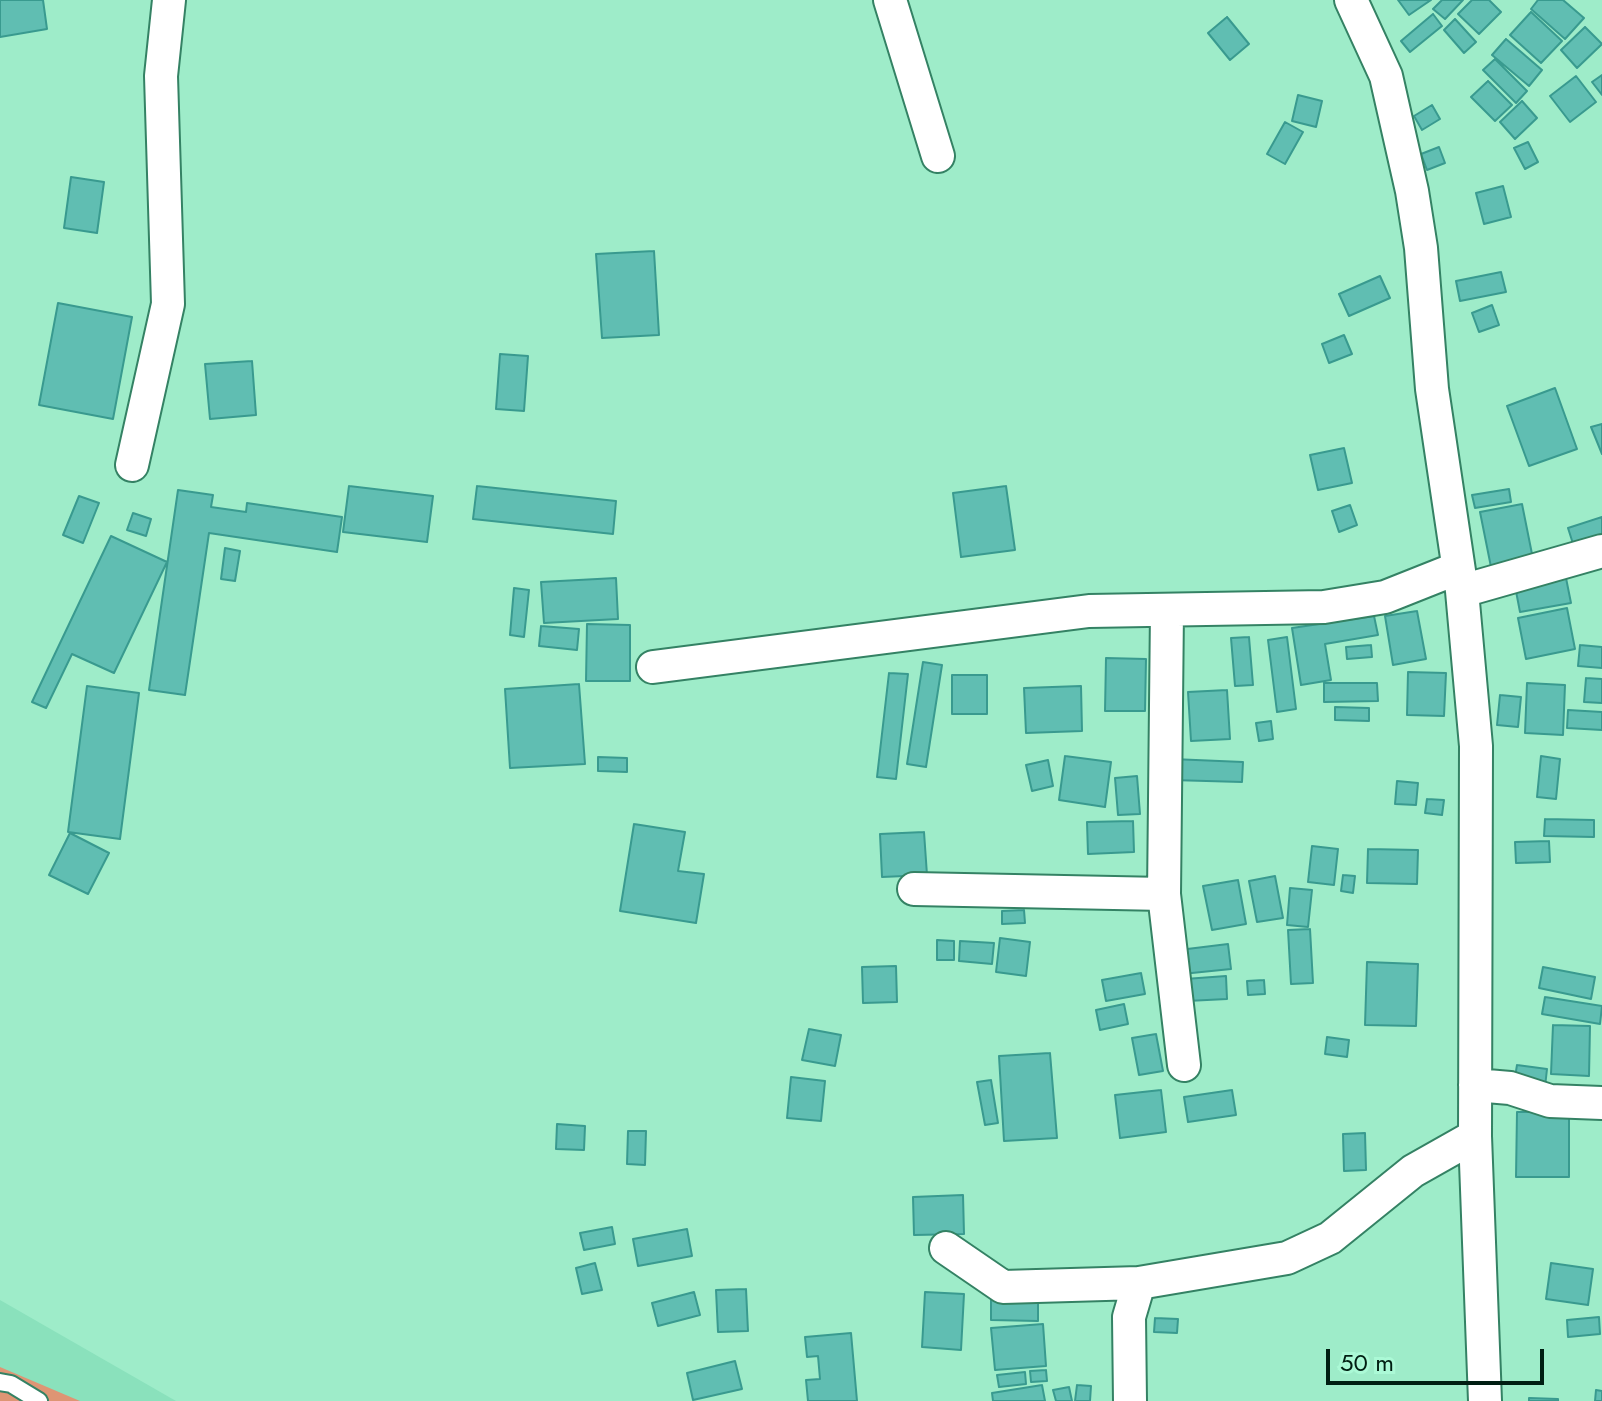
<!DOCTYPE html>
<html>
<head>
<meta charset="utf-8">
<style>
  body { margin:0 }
  #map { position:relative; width:1602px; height:1401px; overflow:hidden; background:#9eecc9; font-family:Jost,sans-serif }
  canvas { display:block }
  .scale { position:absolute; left:1326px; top:1349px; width:218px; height:36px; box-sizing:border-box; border:4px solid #001e12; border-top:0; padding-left:10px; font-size:24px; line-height:28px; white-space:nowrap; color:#001e12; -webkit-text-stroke:6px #abf9d6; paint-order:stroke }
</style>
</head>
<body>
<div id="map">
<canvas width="1602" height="1401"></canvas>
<div class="scale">50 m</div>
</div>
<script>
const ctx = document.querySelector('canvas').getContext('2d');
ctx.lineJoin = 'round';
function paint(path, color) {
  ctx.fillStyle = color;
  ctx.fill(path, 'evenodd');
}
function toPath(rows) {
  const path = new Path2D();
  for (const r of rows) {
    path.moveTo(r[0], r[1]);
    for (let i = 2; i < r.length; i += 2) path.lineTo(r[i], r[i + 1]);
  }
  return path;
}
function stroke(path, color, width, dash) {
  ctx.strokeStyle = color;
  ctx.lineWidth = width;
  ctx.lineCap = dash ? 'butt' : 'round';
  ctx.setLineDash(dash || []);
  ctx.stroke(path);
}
paint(toPath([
  [0,1300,176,1401,0,1401]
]), '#8ae1bc');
paint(toPath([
  [0,1367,80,1401,0,1401]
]), '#de9574');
const building = toPath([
  [0,0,43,0,47,29,0,37,0,0],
  [1398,0,1431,0,1409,15,1398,0],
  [1442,0,1463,0,1445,19,1433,9,1442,0],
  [1472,0,1489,0,1501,12,1479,34,1458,14,1472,0],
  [1538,0,1563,0,1584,18,1565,39,1531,9,1538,0],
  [1531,12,1562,41,1541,63,1510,35,1531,12],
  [1433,14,1442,26,1410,52,1401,41,1433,14],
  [1227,17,1249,44,1230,60,1208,33,1227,17],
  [1455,19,1476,42,1464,53,1444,30,1455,19],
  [1585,27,1602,44,1577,68,1561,50,1585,27],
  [1506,39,1542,70,1529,86,1492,55,1506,39],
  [1495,59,1527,91,1516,103,1483,70,1495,59],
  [1602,75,1602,95,1592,82,1602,75],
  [1576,76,1596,102,1570,122,1550,96,1576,76],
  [1488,81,1512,105,1495,121,1471,97,1488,81],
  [1298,95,1322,101,1316,127,1292,121,1298,95],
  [1522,101,1537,118,1515,139,1500,122,1522,101],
  [1432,105,1440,119,1422,130,1414,116,1432,105],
  [1285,122,1303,132,1285,164,1267,154,1285,122],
  [1528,142,1538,162,1525,169,1514,148,1528,142],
  [1439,147,1445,163,1427,170,1421,154,1439,147],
  [71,177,104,182,97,233,64,228,71,177],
  [1503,186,1511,217,1484,224,1476,193,1503,186],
  [654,251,659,335,602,338,596,254,654,251],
  [1501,272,1506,292,1460,301,1456,281,1501,272],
  [1380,276,1390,298,1349,316,1339,294,1380,276],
  [58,303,132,317,113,419,39,405,58,303],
  [1492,305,1499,325,1479,332,1472,313,1492,305],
  [1344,335,1352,354,1329,363,1322,344,1344,335],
  [500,354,528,356,524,411,496,409,500,354],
  [252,361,256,415,210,419,205,364,252,361],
  [1555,388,1577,449,1529,466,1507,406,1555,388],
  [1602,424,1602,454,1591,427,1602,424],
  [1344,448,1352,483,1318,490,1310,455,1344,448],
  [349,486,433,496,427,542,343,532,349,486],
  [477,486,616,501,613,534,473,519,477,486],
  [1006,486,1015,550,961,557,953,493,1006,486],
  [1509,489,1511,502,1475,508,1472,495,1509,489],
  [178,490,213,495,211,507,246,512,247,503,342,517,337,552,209,533,185,695,149,690,178,490],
  [79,496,99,503,83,543,63,535,79,496],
  [1522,504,1533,559,1491,567,1480,512,1522,504],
  [1350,505,1357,525,1339,532,1332,511,1350,505],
  [133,513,151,519,146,536,127,530,133,513],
  [1602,517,1602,542,1575,550,1568,528,1602,517],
  [111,536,167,562,114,673,72,654,46,708,32,702,111,536],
  [225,548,240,551,235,581,221,579,225,548],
  [616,578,618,619,544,623,541,582,616,578],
  [1566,578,1571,603,1520,612,1515,586,1566,578],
  [514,588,529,590,524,637,510,635,514,588],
  [1567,608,1575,649,1526,659,1518,618,1567,608],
  [1417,611,1426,659,1393,665,1385,616,1417,611],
  [1374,616,1378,635,1325,644,1331,680,1301,685,1292,628,1374,616],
  [587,624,630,625,630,681,586,681,587,624],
  [541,626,579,629,577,650,539,646,541,626],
  [1249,637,1253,685,1235,686,1231,638,1249,637],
  [1287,637,1296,709,1277,712,1268,640,1287,637],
  [1371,645,1372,657,1347,659,1346,647,1371,645],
  [1580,645,1602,647,1602,668,1578,666,1580,645],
  [1106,658,1146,659,1145,711,1105,711,1106,658],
  [923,662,942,665,926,767,907,764,923,662],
  [1408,672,1446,673,1444,716,1407,715,1408,672],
  [889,673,908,674,896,779,877,777,889,673],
  [952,675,987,675,987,714,952,714,952,675],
  [1586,678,1602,679,1602,703,1584,702,1586,678],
  [1324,683,1377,683,1378,701,1324,702,1324,683],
  [1527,683,1565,685,1563,735,1525,733,1527,683],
  [579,684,585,764,510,768,505,689,579,684],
  [87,686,139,693,120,839,68,832,87,686],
  [1081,686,1082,731,1026,733,1024,688,1081,686],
  [1227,690,1230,739,1191,741,1188,692,1227,690],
  [1500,695,1521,697,1518,727,1497,725,1500,695],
  [1335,707,1369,708,1369,721,1335,720,1335,707],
  [1568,710,1602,712,1602,730,1567,728,1568,710],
  [1271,721,1273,739,1259,741,1256,723,1271,721],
  [1065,756,1111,762,1105,807,1059,800,1065,756],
  [1541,756,1560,759,1556,799,1537,797,1541,756],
  [598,757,627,758,627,772,598,771,598,757],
  [1172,759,1243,762,1242,782,1171,780,1172,759],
  [1048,760,1053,786,1032,791,1026,765,1048,760],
  [1137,776,1140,814,1118,815,1115,778,1137,776],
  [1397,781,1418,783,1416,805,1395,804,1397,781],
  [1427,799,1444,800,1442,815,1425,813,1427,799],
  [1545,819,1594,820,1594,837,1544,836,1545,819],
  [1133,821,1134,852,1088,854,1087,822,1133,821],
  [634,824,685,832,678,871,704,874,696,923,620,911,634,824],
  [924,832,927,875,882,877,880,834,924,832],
  [70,833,109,853,88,894,49,875,70,833],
  [1549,841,1550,862,1516,863,1515,842,1549,841],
  [1312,846,1338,849,1334,885,1308,882,1312,846],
  [1368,849,1418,850,1417,884,1367,883,1368,849],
  [1343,875,1355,876,1353,893,1341,891,1343,875],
  [1275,876,1283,918,1257,922,1249,881,1275,876],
  [1238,880,1246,924,1212,930,1203,886,1238,880],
  [1290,888,1312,890,1308,927,1287,925,1290,888],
  [1024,910,1025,923,1002,924,1002,911,1024,910],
  [1310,929,1313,983,1291,984,1288,930,1310,929],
  [1000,938,1030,942,1026,976,996,972,1000,938],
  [937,940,954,941,954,960,937,960,937,940],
  [960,941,994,943,992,964,959,961,960,941],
  [1228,944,1231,969,1182,974,1179,950,1228,944],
  [1367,962,1418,964,1416,1026,1365,1025,1367,962],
  [896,966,897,1002,863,1003,862,967,896,966],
  [1543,967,1595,977,1591,999,1539,988,1543,967],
  [1141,973,1145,994,1106,1001,1102,980,1141,973],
  [1226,976,1227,999,1187,1001,1185,979,1226,976],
  [1264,980,1265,994,1248,995,1247,981,1264,980],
  [1545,997,1602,1006,1600,1024,1542,1014,1545,997],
  [1124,1004,1128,1024,1100,1030,1096,1010,1124,1004],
  [1553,1025,1590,1026,1589,1076,1551,1074,1553,1025],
  [809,1029,841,1035,835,1066,802,1060,809,1029],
  [1156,1034,1163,1071,1139,1075,1132,1038,1156,1034],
  [1327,1037,1349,1040,1347,1057,1325,1054,1327,1037],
  [1050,1053,1057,1138,1004,1141,999,1056,1050,1053],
  [1517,1065,1547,1069,1545,1087,1514,1083,1517,1065],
  [791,1077,825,1081,821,1121,787,1118,791,1077],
  [991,1080,998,1123,985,1125,977,1082,991,1080],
  [1161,1090,1166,1132,1120,1138,1115,1095,1161,1090],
  [1232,1090,1236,1115,1188,1122,1184,1097,1232,1090],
  [1517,1112,1569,1112,1569,1177,1516,1177,1517,1112],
  [557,1124,585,1126,584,1150,556,1149,557,1124],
  [628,1131,646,1131,645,1165,627,1164,628,1131],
  [1365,1133,1366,1170,1344,1171,1343,1134,1365,1133],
  [963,1195,964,1234,914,1235,913,1197,963,1195],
  [612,1227,615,1244,584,1250,580,1233,612,1227],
  [687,1229,692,1256,638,1266,633,1239,687,1229],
  [595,1263,602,1290,582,1294,576,1268,595,1263],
  [1551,1263,1593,1269,1588,1305,1546,1299,1551,1263],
  [746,1289,748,1331,718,1332,716,1290,746,1289],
  [694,1292,700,1315,658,1326,652,1303,694,1292],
  [925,1292,964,1294,961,1350,922,1347,925,1292],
  [991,1298,1038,1298,1038,1321,991,1320,991,1298],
  [1599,1317,1600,1334,1568,1337,1567,1320,1599,1317],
  [1155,1318,1178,1319,1177,1333,1154,1332,1155,1318],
  [1043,1324,1046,1366,995,1370,991,1328,1043,1324],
  [851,1333,857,1401,808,1401,806,1380,820,1379,818,1356,807,1357,805,1337,851,1333],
  [735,1361,742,1389,693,1400,687,1373,735,1361],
  [1046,1370,1047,1381,1031,1382,1030,1371,1046,1370],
  [1025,1372,1026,1384,999,1387,997,1375,1025,1372],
  [1042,1385,1045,1401,993,1401,992,1393,1042,1385],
  [1077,1385,1091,1386,1090,1401,1075,1401,1077,1385],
  [1069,1387,1072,1401,1056,1401,1053,1390,1069,1387],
  [1596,1390,1602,1391,1602,1401,1595,1401,1596,1390],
  [1529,1398,1558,1399,1558,1401,1529,1401,1529,1398]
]);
paint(building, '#60beb2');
stroke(building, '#399a8f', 2);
const lane = toPath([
  [0,1382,11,1384,39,1401]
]);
const street = toPath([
  [890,0,938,156],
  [1351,0,1386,76,1412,191,1421,248,1432,389,1462,591,1476,746,1475,1136,1485,1401],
  [132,465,168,304,161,76,169,0],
  [1462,591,1602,551],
  [1167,610,1164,894,1184,1065],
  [653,667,1089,611,1324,607,1385,597,1458,568],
  [914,889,1164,894],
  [1475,1085,1510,1088,1550,1101,1602,1103],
  [946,1248,1003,1287,1139,1283,1287,1258,1330,1238,1413,1171,1475,1136],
  [1130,1401,1129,1317,1139,1283]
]);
stroke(lane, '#348264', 20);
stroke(street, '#348264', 36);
stroke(lane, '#fff', 16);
stroke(street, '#fff', 32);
</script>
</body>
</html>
